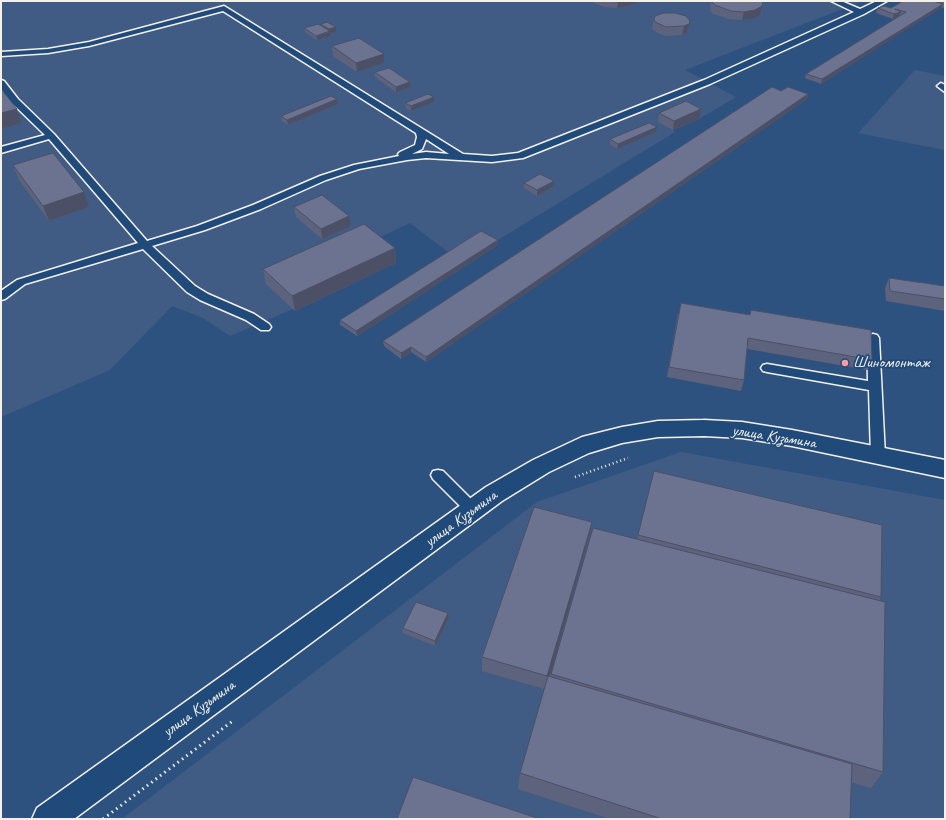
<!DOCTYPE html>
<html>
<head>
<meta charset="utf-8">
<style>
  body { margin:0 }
  #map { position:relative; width:946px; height:820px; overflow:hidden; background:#2e527f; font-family:Caveat,sans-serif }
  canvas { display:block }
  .frame { position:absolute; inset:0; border:2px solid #f4f1e8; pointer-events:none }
</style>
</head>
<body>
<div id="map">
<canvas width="946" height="820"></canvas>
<div class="frame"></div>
</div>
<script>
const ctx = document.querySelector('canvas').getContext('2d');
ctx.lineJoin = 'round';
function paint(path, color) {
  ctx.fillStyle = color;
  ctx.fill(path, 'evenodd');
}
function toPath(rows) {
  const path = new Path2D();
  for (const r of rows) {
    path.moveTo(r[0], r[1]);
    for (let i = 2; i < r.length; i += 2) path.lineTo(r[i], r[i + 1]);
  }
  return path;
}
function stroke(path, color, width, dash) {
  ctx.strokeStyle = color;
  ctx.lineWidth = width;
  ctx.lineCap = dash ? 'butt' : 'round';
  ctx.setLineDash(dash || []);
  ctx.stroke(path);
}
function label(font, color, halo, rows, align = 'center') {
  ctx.font = font + ' Caveat,sans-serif';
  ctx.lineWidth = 3.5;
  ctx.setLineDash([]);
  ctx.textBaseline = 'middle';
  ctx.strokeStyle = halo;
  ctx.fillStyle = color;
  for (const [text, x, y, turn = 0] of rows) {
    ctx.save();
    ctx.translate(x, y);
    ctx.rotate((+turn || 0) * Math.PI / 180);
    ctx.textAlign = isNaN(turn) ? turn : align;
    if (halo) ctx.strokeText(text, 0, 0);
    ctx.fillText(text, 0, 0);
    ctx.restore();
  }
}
paint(toPath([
  [1,1,863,1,685,70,736,97,699,119,673,130,675,132,493,243,452,255,410,223,370,242,295,311,293,309,230,336,203,318,172,306,110,370,1,417],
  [915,70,945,76,945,150,858,133],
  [681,452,945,500,945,819,122,819,537,502]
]), '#415c84');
const lane = toPath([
  [831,1,841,1,860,9,877,1,887,1,864,14,710,84,523,158,492,162,426,158,407,160,359,169,326,180,261,209,205,230,152,246,195,286,208,294,254,314,269,324,271,327,269,330,261,330,246,320,200,300,187,292,143,249,25,284,5,299,1,300,1,291,17,280,138,243,49,139,1,153,1,147,45,135,12,103,1,89,1,80,4,81,18,99,54,134,147,241,197,226,253,205,320,176,354,165,399,156,398,154,400,152,415,145,417,137,416,133,223,11,89,46,48,53,1,56,1,52,48,49,89,42,224,6,463,154,492,156,518,153,704,80,854,12,831,1],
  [426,139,449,154,426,152,412,154,422,149,426,139],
  [941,83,945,85,945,92,937,86,941,83],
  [873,334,877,335,879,338,885,456,883,460,878,461,873,460,871,456,869,390,767,372,763,371,761,368,763,365,767,364,868,381,867,338,869,335,873,334],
  [438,470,443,471,478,506,480,510,478,514,473,516,468,514,433,479,431,475,433,471,438,470]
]);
const secondary = toPath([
  [704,420,742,422,792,430,945,460,945,478,792,446,742,438,704,436,658,437,622,443,589,453,549,472,502,501,74,819,32,819,37,808,486,487,533,460,582,437,622,427,658,421,704,420]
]);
stroke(lane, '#f4f1e8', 3);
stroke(secondary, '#f4f1e8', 3);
stroke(toPath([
  [575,477,628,458]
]), '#f4f1e8', 2.5, [1, 3]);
stroke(toPath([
  [103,819,234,720]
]), '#f4f1e8', 3, [1.5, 4]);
paint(lane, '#1f4a7a');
paint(secondary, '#1f4a7a');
paint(toPath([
  [590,1,636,1,636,3,628,6,617,8,604,7],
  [711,1,760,15,753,19,742,20,729,19,713,14,710,10],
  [903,1,945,1,945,7,943,8,941,7,821,84,805,78,806,74,901,16,900,15,899,16,893,19,876,13,878,8,891,8],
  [675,13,688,30,687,33,682,35,665,36,654,31,652,28,654,19],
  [321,24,336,32,330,33,331,36,317,40,305,32,304,28,321,26],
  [332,46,384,63,357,72,333,56],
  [375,72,410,82,411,87,396,92,375,77],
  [781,91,808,94,807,99,426,362,411,352,401,359,384,346,383,341],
  [434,97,434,102,411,111,406,108,405,103],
  [338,104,288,125,282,121,281,116],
  [659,113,699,119,673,130,658,122],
  [656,132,617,149,610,144,610,139],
  [13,165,89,207,49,221,19,180],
  [524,183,554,186,537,196,524,188],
  [294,207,351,226,322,239,296,217],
  [498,245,357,336,340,325,340,320],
  [395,248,396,263,295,311,266,284,263,269],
  [889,278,945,286,945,311,886,301,885,288],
  [751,310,872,360,868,370,747,349,744,380,741,391,667,377,678,313,750,314],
  [654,471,881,597,879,601,883,772,871,788,851,782,850,819,610,819,518,789,520,773,544,689,482,671,482,657,592,522,589,537,550,676,551,674,637,539],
  [448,613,449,618,435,646,403,633,403,628]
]), '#5d637d');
paint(toPath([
  [618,1,636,1,636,3,628,6,617,8],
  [763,2,760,15,753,19,742,20,744,12],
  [943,4,941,8,821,84,822,79],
  [901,12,899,16,893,19,894,14],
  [690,21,687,33,682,35,684,26],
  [336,27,336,32,330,33,331,36,317,40,316,36,330,32,329,29],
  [384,54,384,63,357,72,356,63],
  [410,82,411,87,396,92,396,87],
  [808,94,807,99,426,362,426,357],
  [434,97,434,102,411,111,411,106],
  [337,99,338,104,288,125,287,120],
  [17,109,22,123,1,129,1,113],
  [701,109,699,119,673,130,674,121],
  [657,127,656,132,617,149,618,144],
  [554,181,554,186,537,196,537,190],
  [84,192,89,207,49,221,43,206],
  [349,216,351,226,322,239,321,229],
  [498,240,498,245,357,336,356,331],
  [395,248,396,263,295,311,292,296],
  [411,347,411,352,401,359,401,353],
  [592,522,589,537,546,690,547,676],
  [448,613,449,618,435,646,435,641]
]), '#4c5066');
const building = toPath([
  [711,1,762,1,763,2,762,6,755,10,744,12,731,11,715,5,711,1],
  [903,1,933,1,943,4,822,79,806,74,906,12,895,9,901,12,894,14,878,8,884,6,891,8,903,1],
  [664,13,675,13,686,16,690,21,689,24,684,26,666,27,655,22,654,19,655,16,664,13],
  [327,22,336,27,329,29,321,24,327,22],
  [318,24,330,31,316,36,304,28,318,24],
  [359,38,384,54,356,63,332,46,359,38],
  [389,68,410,82,396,87,375,72,389,68],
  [772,87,781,91,788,87,808,94,426,357,411,347,401,353,383,341,772,87],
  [1,89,17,109,1,113,1,89],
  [428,94,434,97,411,106,405,103,428,94],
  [331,96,337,99,287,120,281,116,331,96],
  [686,101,701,109,674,121,659,113,686,101],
  [649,123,657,127,618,144,610,139,649,123],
  [53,153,84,192,43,206,13,165,53,153],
  [540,174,554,181,537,190,524,183,540,174],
  [322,195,349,216,321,229,294,207,322,195],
  [364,224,395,248,292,296,263,269,364,224],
  [481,231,498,240,356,331,340,320,481,231],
  [889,278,945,286,945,299,890,291,889,278],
  [681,303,750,315,751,310,871,330,872,360,748,338,744,380,669,367,681,303],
  [654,471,882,525,881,597,638,535,654,471],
  [534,507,592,522,547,676,482,657,534,507],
  [593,528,885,602,883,772,551,674,593,528],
  [416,602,448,613,435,641,403,628,416,602],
  [548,676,852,764,850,819,662,819,520,773,548,676],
  [413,777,540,819,397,819,413,777]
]);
paint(building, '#6c7391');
stroke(building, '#4c5066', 1);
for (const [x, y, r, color] of [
  [845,363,4,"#ff9aa2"]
]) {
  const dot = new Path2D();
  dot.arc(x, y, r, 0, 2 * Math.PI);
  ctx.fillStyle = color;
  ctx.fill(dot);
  stroke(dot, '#1f4a7a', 1.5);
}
label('16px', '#f4f1e8', '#1f4a7a', [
  ["Шиномонтаж",853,363]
], 'left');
label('16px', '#f4f1e8', '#1f4a7a', [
  ["улица Кузьмина",774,437,9],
  ["улица Кузьмина",461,519,-36],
  ["улица Кузьмина",199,709,-36]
]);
</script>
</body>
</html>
